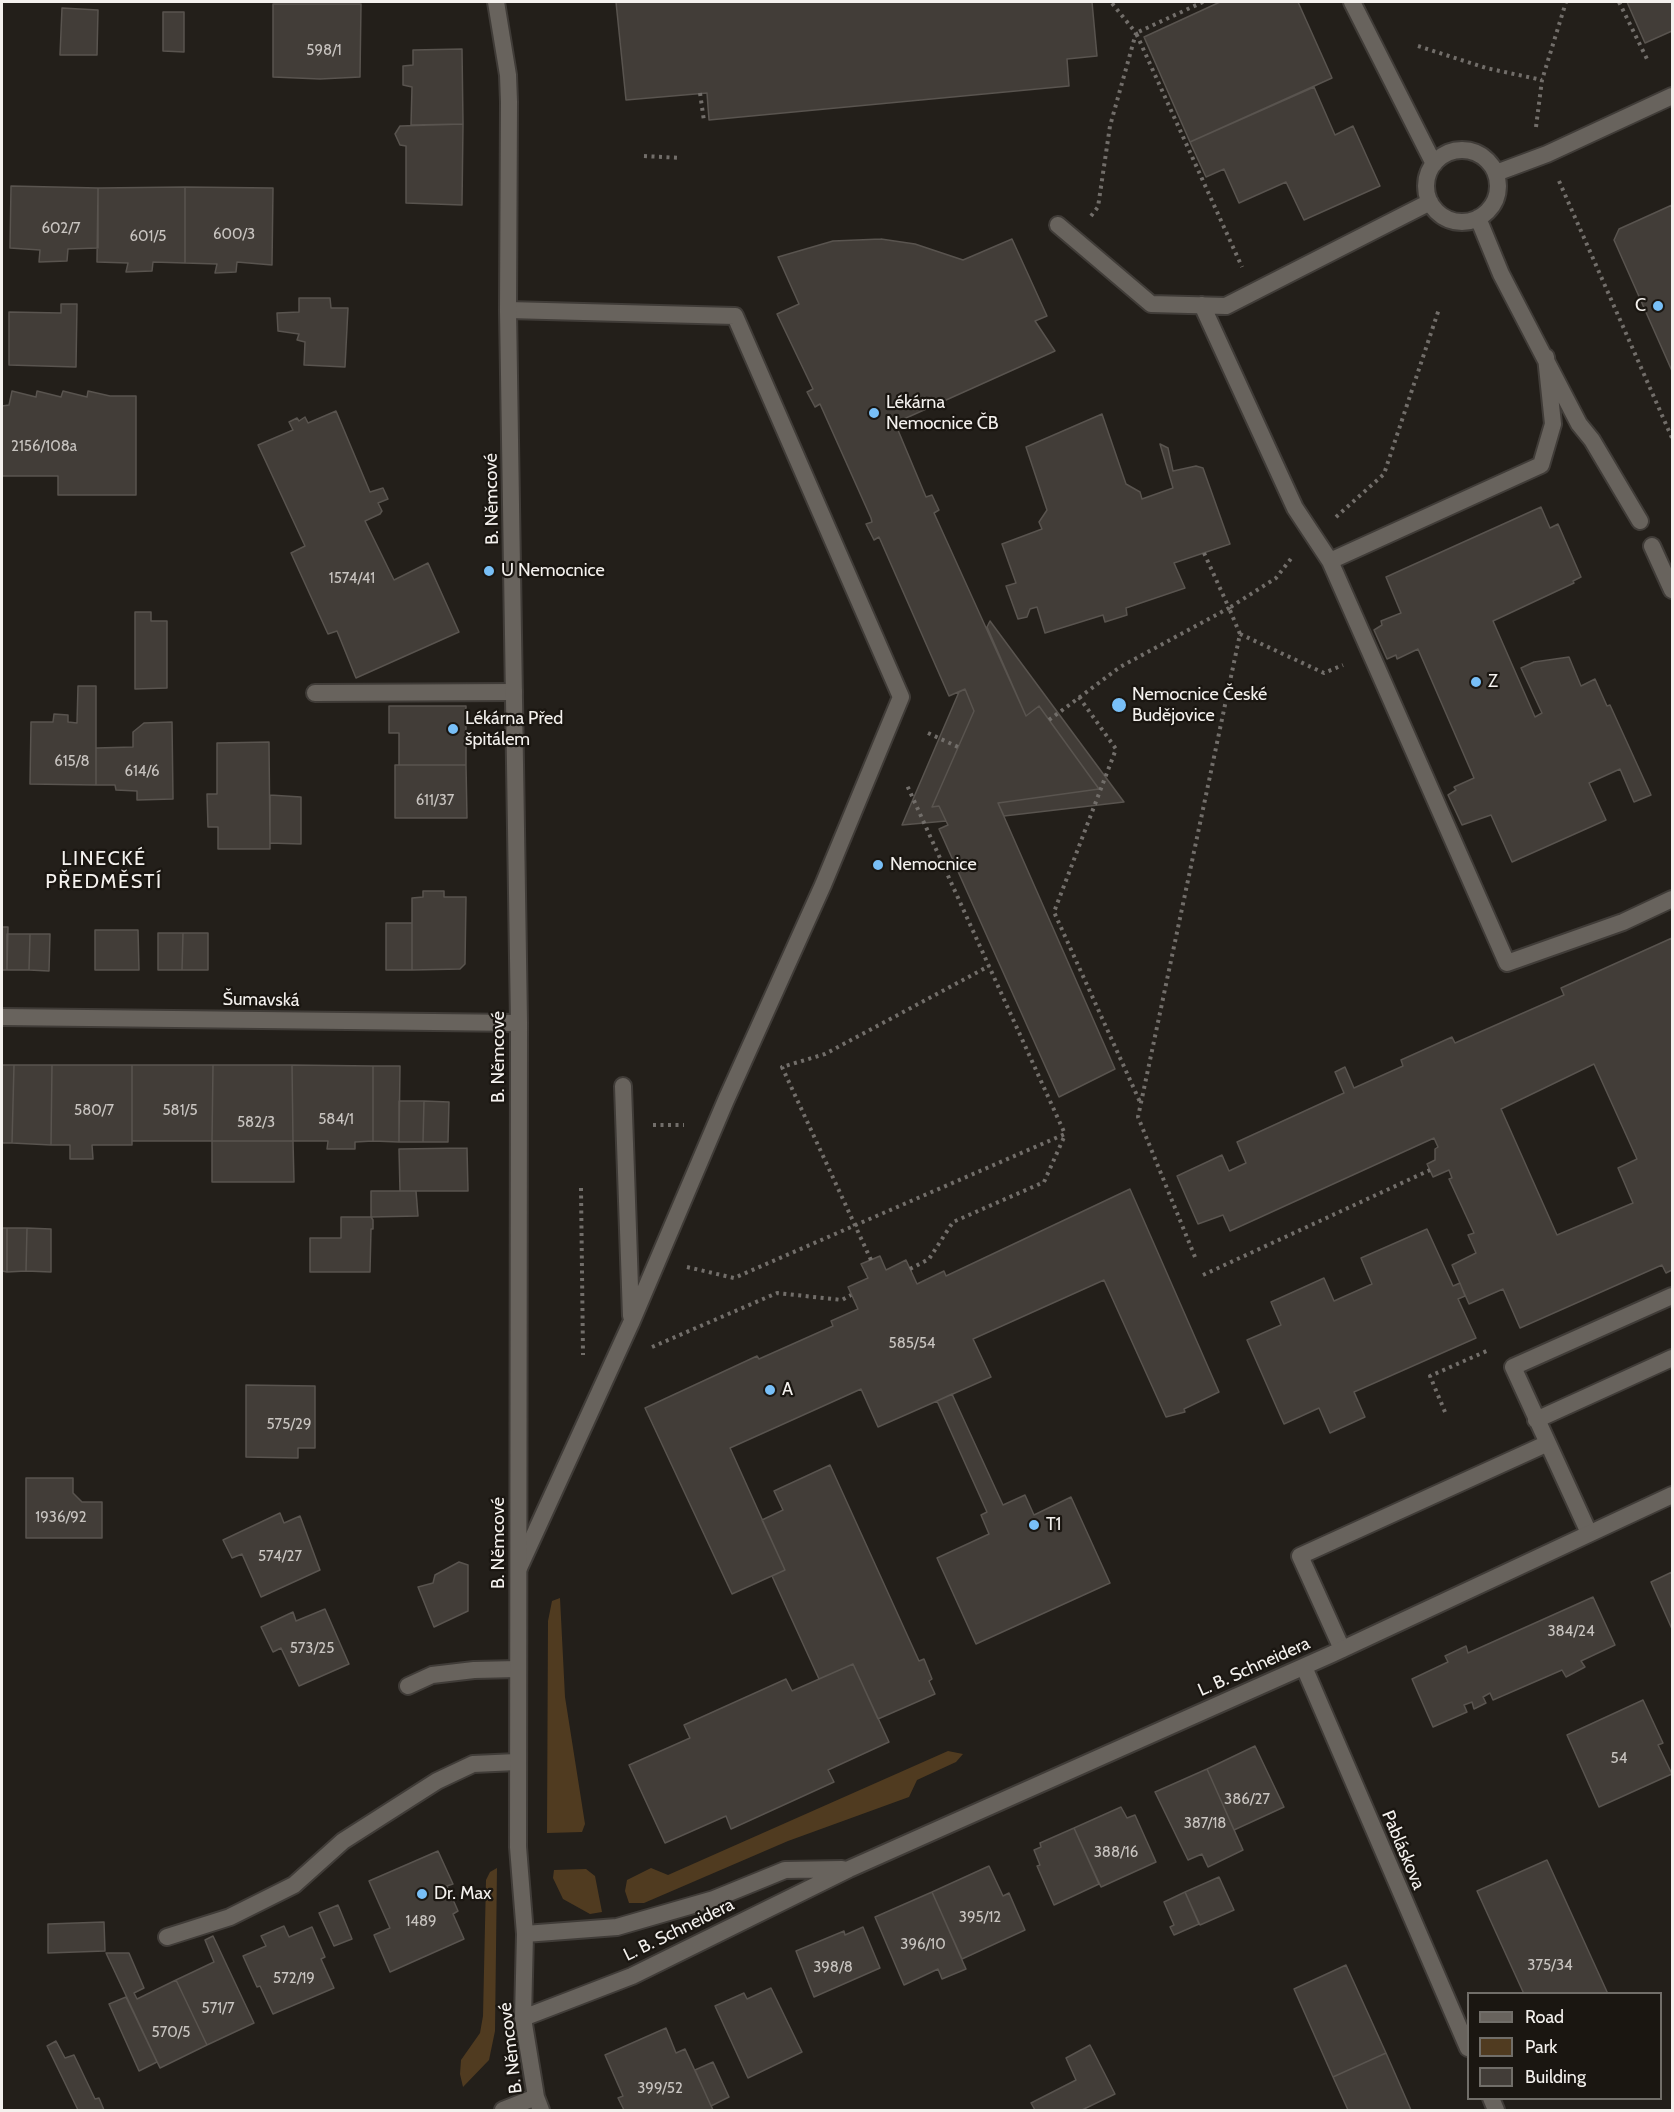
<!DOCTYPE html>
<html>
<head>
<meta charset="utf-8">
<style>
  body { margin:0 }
  #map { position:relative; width:1674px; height:2112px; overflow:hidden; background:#231f1a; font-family:Cabin,sans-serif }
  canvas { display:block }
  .frame { position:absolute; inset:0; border:3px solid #f4f1ee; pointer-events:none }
  .legend { position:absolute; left:1467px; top:1992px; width:195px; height:108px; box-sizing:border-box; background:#1a1611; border:2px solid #716e69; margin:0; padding:8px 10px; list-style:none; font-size:18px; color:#f4f1ee }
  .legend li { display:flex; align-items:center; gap:12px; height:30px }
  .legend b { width:30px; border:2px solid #716e69 }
</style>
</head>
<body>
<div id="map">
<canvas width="1674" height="2112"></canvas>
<div class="frame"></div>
<ul class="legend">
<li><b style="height:8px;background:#68635d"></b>Road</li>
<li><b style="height:16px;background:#503b20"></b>Park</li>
<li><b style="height:16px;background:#423d38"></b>Building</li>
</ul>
</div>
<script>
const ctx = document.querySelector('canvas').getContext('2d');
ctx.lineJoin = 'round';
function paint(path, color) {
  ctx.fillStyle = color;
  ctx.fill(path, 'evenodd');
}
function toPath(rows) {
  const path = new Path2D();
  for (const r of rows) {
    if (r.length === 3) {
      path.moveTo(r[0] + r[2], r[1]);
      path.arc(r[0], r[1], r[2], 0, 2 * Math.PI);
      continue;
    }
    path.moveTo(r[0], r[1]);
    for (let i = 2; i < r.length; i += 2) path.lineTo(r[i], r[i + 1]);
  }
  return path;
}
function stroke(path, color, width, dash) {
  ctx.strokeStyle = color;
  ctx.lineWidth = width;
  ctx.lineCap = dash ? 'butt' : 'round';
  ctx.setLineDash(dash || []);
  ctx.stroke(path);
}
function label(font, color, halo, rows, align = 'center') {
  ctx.font = font + ' Cabin,sans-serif';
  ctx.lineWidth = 4.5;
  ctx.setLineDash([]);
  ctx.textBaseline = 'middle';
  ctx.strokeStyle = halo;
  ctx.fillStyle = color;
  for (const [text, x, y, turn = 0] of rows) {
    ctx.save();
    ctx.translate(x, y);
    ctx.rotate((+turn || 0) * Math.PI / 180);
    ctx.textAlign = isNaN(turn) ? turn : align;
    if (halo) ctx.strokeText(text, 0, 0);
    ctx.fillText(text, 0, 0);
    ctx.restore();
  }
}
paint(toPath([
  [560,1598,565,1697,585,1824,582,1832,547,1833,548,1621,552,1601],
  [948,1751,963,1754,956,1762,917,1780,909,1797,788,1841,644,1903,629,1903,625,1891,627,1880,651,1868,668,1875],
  [497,1868,495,2031,489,2060,463,2087,460,2074,461,2060,480,2033,483,2016,486,1880,490,1872],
  [586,1869,595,1876,602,1912,590,1914,563,1899,553,1878,554,1870]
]), '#503b20');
const building = toPath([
  [616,2,1092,2,1097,56,1067,59,1069,86,709,120,707,93,626,100,616,2],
  [1220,2,1298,2,1332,78,1190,142,1144,37,1220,2],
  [1627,2,1672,2,1672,31,1645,43,1627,2],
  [273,4,361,4,360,77,320,79,273,77,273,4],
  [62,8,98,10,97,55,60,55,62,8],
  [163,12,184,12,184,52,163,51,163,12],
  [462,49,463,124,411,125,412,87,403,85,403,66,413,65,413,50,462,49],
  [1314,87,1335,135,1353,126,1380,186,1304,220,1286,182,1239,203,1224,169,1206,177,1190,142,1314,87],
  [463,124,462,205,406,203,406,146,400,145,395,134,400,126,463,124],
  [11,186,98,188,98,248,68,249,67,261,39,262,40,250,10,248,11,186],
  [185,187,273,188,272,265,237,262,236,272,215,273,217,264,185,263,185,187],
  [185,187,185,263,153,262,152,271,126,272,128,263,97,262,98,188,185,187],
  [1672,205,1672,371,1614,240,1619,229,1672,205],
  [881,239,915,244,963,260,1012,239,1047,316,1035,321,1055,351,895,423,926,497,932,495,939,510,934,513,1026,716,1039,706,1099,789,998,803,1115,1069,1059,1097,939,829,948,825,946,821,939,806,932,807,974,711,965,689,949,696,879,537,874,540,866,524,872,522,871,518,820,404,815,407,807,392,813,389,777,314,799,304,778,257,833,241,881,239],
  [299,298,330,298,331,308,348,308,345,367,304,365,305,342,297,340,299,334,278,331,277,313,299,312,299,298],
  [61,304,77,304,76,367,9,365,9,312,61,313,61,304],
  [12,391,36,397,37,391,61,397,63,391,87,397,88,391,110,396,136,396,136,495,58,495,58,476,2,476,2,406,9,405,12,391],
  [336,411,370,492,383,488,388,499,378,503,382,511,380,514,365,521,394,580,428,563,459,632,356,678,337,631,328,634,291,553,305,546,258,445,293,430,289,422,297,418,299,421,305,417,308,423,336,411],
  [1102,414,1126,484,1140,492,1142,499,1173,488,1160,444,1168,448,1173,471,1196,466,1203,468,1230,544,1174,563,1185,588,1126,608,1127,615,1105,622,1103,615,1045,633,1037,607,1030,609,1027,617,1018,619,1006,586,1016,583,1002,544,1042,529,1039,522,1047,510,1026,447,1102,414],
  [1541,507,1550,528,1558,524,1581,577,1573,581,1574,583,1493,621,1535,717,1542,713,1521,668,1534,662,1569,657,1581,686,1595,679,1607,706,1610,705,1651,795,1634,802,1620,769,1589,783,1606,820,1512,862,1491,815,1462,825,1448,795,1456,790,1454,787,1474,778,1418,649,1397,659,1396,655,1387,659,1374,630,1382,625,1381,621,1401,613,1386,577,1541,507],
  [135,612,151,612,151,621,167,621,167,688,135,689,135,612],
  [990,621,1124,802,1004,816,998,803,1099,789,1039,706,1026,716,987,627,990,621],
  [78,686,96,686,96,785,30,784,31,722,53,722,54,714,68,715,68,722,77,723,78,686],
  [965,689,974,711,932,807,939,806,946,821,902,825,959,692,965,689],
  [389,706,466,706,466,765,399,765,399,733,389,733,389,706],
  [172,722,173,799,137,800,137,791,116,790,115,785,96,785,96,748,133,747,133,732,144,723,172,722],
  [269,742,270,849,218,849,218,827,208,827,207,794,217,794,217,743,269,742],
  [395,765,466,765,467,818,395,818,395,765],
  [270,795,301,797,301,844,270,843,270,795],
  [423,891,444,891,444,897,466,897,465,964,460,969,412,970,412,898,423,897,423,891],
  [386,923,412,923,412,970,386,970,386,923],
  [2,927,8,927,7,970,2,970,2,927],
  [95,930,138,930,139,970,95,970,95,930],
  [158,933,183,933,182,970,158,970,158,933],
  [183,933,208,933,208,970,182,970,183,933],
  [7,934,30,934,29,970,7,970,7,934],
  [30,934,50,934,49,971,29,970,30,934],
  [1672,938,1672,1270,1666,1273,1662,1265,1520,1328,1503,1289,1469,1304,1452,1265,1476,1253,1468,1235,1474,1233,1449,1179,1452,1178,1449,1170,1433,1177,1427,1164,1435,1160,1435,1149,1438,1147,1434,1138,1230,1231,1223,1215,1198,1224,1177,1176,1222,1155,1229,1171,1246,1163,1237,1142,1344,1093,1335,1072,1345,1067,1354,1088,1403,1066,1401,1060,1452,1037,1455,1043,1564,995,1561,988,1672,938],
  [1594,1064,1637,1159,1618,1168,1633,1203,1557,1235,1501,1109,1594,1064],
  [2,1065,14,1065,12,1143,2,1143,2,1065],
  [14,1065,52,1065,51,1145,12,1143,14,1065],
  [52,1065,132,1065,132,1145,92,1145,93,1159,70,1159,70,1145,51,1145,52,1065],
  [132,1065,213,1065,212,1141,132,1141,132,1065],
  [213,1065,292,1065,293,1141,212,1141,213,1065],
  [292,1065,373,1066,373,1141,355,1142,355,1149,327,1149,328,1141,293,1141,292,1065],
  [373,1066,400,1066,399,1142,373,1141,373,1066],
  [399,1101,424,1101,423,1142,399,1142,399,1101],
  [424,1101,449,1102,448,1142,423,1142,424,1101],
  [212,1141,293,1141,294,1182,212,1182,212,1141],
  [467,1148,468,1191,400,1191,399,1149,467,1148],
  [1130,1189,1219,1392,1184,1409,1185,1412,1166,1417,1104,1280,973,1339,991,1377,937,1401,878,1427,861,1389,730,1448,785,1570,732,1594,645,1408,757,1356,759,1359,833,1326,831,1321,858,1309,848,1287,868,1278,861,1264,880,1256,886,1270,906,1260,917,1284,944,1271,946,1276,1130,1189],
  [371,1191,416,1191,418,1216,371,1217,371,1191],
  [341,1217,371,1217,373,1220,373,1229,371,1229,370,1272,310,1272,310,1238,341,1238,341,1217],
  [2,1228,7,1228,7,1272,2,1271,2,1228],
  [7,1228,27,1228,26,1271,7,1272,7,1228],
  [27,1228,51,1229,51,1272,26,1271,27,1228],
  [1427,1229,1453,1286,1460,1283,1465,1296,1458,1299,1476,1338,1354,1392,1365,1417,1330,1433,1319,1408,1284,1424,1247,1340,1281,1325,1271,1302,1324,1278,1334,1301,1372,1284,1361,1258,1427,1229],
  [246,1385,315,1386,315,1448,298,1448,298,1458,246,1457,246,1385],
  [952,1394,1003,1505,1025,1495,1034,1515,1071,1497,1110,1583,976,1644,937,1558,989,1534,981,1515,987,1512,937,1401,952,1394],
  [830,1465,919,1661,924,1659,932,1679,929,1681,935,1694,878,1719,853,1664,819,1679,772,1576,785,1570,762,1520,783,1510,774,1491,830,1465],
  [26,1478,73,1478,73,1493,82,1502,102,1502,102,1538,26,1538,26,1478],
  [280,1513,284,1523,300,1516,320,1570,261,1597,242,1554,232,1558,223,1540,280,1513],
  [459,1562,468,1565,468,1611,434,1627,418,1587,433,1583,435,1575,459,1562],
  [1672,1572,1672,1629,1651,1582,1672,1572],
  [1593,1597,1615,1645,1581,1661,1585,1667,1566,1677,1562,1670,1493,1700,1490,1693,1483,1697,1486,1703,1474,1709,1472,1702,1464,1705,1467,1712,1433,1727,1412,1679,1448,1662,1445,1656,1466,1646,1468,1653,1593,1597],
  [325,1609,349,1664,299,1686,281,1648,273,1652,261,1627,293,1612,296,1621,325,1609],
  [853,1664,889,1742,828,1770,834,1782,731,1829,726,1816,665,1843,629,1765,690,1738,684,1725,786,1679,792,1691,853,1664],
  [1643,1700,1663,1743,1658,1745,1672,1774,1599,1807,1567,1735,1643,1700],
  [1255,1746,1284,1807,1234,1830,1207,1769,1255,1746],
  [1207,1769,1243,1850,1208,1867,1202,1854,1188,1860,1155,1792,1207,1769],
  [1121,1807,1127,1818,1135,1815,1156,1862,1101,1887,1074,1828,1121,1807],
  [1074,1828,1099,1884,1054,1905,1037,1866,1040,1865,1034,1850,1041,1847,1040,1843,1074,1828],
  [438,1851,453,1884,447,1886,458,1911,453,1914,464,1939,390,1972,374,1935,390,1928,369,1881,438,1851],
  [1547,1860,1608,1994,1524,1994,1477,1891,1547,1860],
  [989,1866,1003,1896,1009,1893,1025,1930,962,1959,932,1892,989,1866],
  [1219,1877,1234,1910,1200,1925,1185,1892,1219,1877],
  [932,1892,966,1969,942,1979,938,1969,904,1985,875,1917,932,1892],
  [1185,1892,1199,1924,1174,1935,1170,1927,1174,1925,1164,1902,1185,1892],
  [338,1905,352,1939,334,1946,319,1913,338,1905],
  [104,1922,105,1951,48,1953,48,1924,104,1922],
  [284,1926,289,1937,312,1927,325,1957,321,1959,334,1988,273,2014,260,1986,257,1987,243,1956,266,1946,261,1936,284,1926],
  [863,1927,880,1968,814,1997,796,1951,844,1931,845,1935,863,1927],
  [213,1936,254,2023,207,2045,176,1980,214,1962,205,1940,213,1936],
  [106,1953,129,1953,144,1988,134,1993,137,1999,176,1980,207,2045,160,2068,106,1953],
  [1346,1965,1386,2053,1333,2077,1294,1989,1346,1965],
  [771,1988,802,2052,748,2078,715,2006,744,1993,747,1999,771,1988],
  [126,1997,157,2062,139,2071,109,2004,126,1997],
  [666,2028,676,2053,685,2049,713,2110,624,2110,618,2098,623,2096,605,2055,666,2028],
  [56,2041,65,2058,74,2055,95,2099,99,2098,104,2110,78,2110,47,2046,56,2041],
  [1090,2045,1115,2094,1082,2110,1035,2110,1031,2103,1076,2080,1066,2058,1090,2045],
  [1386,2053,1411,2110,1348,2110,1333,2077,1386,2053],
  [713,2062,729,2097,711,2106,695,2070,713,2062]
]);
paint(building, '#423d38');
stroke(building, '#59544f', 1.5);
const service = toPath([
  [1352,2,1434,164],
  [1462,186,36],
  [1496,173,1547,154,1672,96],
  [1478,218,1501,274,1579,424,1592,440,1640,521],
  [1058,225,1151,304,1226,306,1430,202],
  [1202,305,1295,508,1330,561],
  [508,310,735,316,901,697,823,885,726,1100,631,1323,519,1568],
  [1546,357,1553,424,1541,465,1330,561,1507,963,1623,922,1672,899],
  [1652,546,1672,590],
  [315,693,514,692],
  [623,1086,631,1316],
  [1536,1420,1672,1358],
  [1589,1533,1513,1367,1672,1296],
  [1342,1649,1300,1556,1546,1444],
  [408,1686,432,1675,474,1670,518,1669],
  [167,1937,230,1917,294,1885,343,1841,437,1781,473,1764,517,1762]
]);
const minor = toPath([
  [496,2,508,75,509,102,508,310,519,1023,518,1847,525,1934,523,2018,536,2097,541,2110],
  [2,1017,519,1023],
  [1304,1667,1468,2048],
  [525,1934,617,1927,714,1899,785,1870,842,1869],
  [523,2018,632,1976,849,1869,1332,1654,1672,1495],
  [1491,2098,1496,2110],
  [503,2110,536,2097]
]);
stroke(service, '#403c38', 20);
stroke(minor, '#403c38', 20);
stroke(toPath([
  [1203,2,1136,33,1242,267],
  [1619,2,1648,61],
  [1418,46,1486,68,1542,80],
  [700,93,704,121],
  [1536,127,1542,80,1566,2],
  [644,156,681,158],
  [1559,181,1672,438],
  [1091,216,1098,207,1110,126,1136,33,1111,2],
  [1336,517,1384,474,1439,309],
  [1240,634,1324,673,1343,665],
  [1079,697,1116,749,1054,912,1140,1102],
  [1049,720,1120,667,1229,608,1204,553],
  [928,733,958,747],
  [653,1125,684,1125],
  [581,1188,583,1355],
  [1195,1257,1138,1117,1240,634,1229,608,1276,578,1293,556],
  [871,1260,782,1067,825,1054,989,966],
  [687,1267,734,1278,1065,1134,906,783],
  [910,1269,929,1259,953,1222,1044,1182,1065,1135],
  [1203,1275,1430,1170],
  [652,1347,777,1293,842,1300,851,1295],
  [1445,1412,1430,1376,1489,1350]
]), '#726e6a', 4, [3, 4.5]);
stroke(service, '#68635d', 16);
stroke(minor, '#68635d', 16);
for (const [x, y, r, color] of [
  [1658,306,6,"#78bff7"],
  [874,413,6,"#78bff7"],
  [489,571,6,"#78bff7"],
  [1476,682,6,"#78bff7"],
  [1119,705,8,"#78bff7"],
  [453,729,6,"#78bff7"],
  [878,865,6,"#78bff7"],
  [770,1390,6,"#78bff7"],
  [1034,1525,6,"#78bff7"],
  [422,1894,6,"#78bff7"]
]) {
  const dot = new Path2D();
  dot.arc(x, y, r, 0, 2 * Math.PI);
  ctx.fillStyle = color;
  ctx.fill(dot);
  stroke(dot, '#1a1611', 2);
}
label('15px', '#c8c4c0', null, [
  ["598/1",324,51],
  ["602/7",61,229],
  ["600/3",234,235],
  ["601/5",148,237],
  ["2156/108a",44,447],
  ["1574/41",352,579],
  ["615/8",72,762],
  ["614/6",142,772],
  ["611/37",435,801],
  ["580/7",94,1111],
  ["581/5",180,1111],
  ["584/1",336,1120],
  ["582/3",256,1123],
  ["585/54",912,1344],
  ["575/29",289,1425],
  ["1936/92",61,1518],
  ["574/27",280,1557],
  ["384/24",1571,1632],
  ["573/25",312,1649],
  ["54",1619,1759],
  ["386/27",1247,1800],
  ["387/18",1205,1824],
  ["388/16",1116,1853],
  ["395/12",980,1918],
  ["1489",421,1922],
  ["396/10",923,1945],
  ["375/34",1550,1966],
  ["398/8",833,1968],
  ["572/19",294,1979],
  ["571/7",218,2009],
  ["570/5",171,2033],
  ["399/52",660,2089]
]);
label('18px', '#f4f1ee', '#1a1611', [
  ["C",1646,306,"right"],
  ["Lékárna",886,403],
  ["Nemocnice ČB",886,424],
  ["U Nemocnice",501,571],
  ["Z",1488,682],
  ["Nemocnice České",1132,695],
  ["Budějovice",1132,716],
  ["Lékárna Před",465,719],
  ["špitálem",465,740],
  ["Nemocnice",890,865],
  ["A",782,1390],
  ["T1",1046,1525],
  ["Dr. Max",434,1894]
], 'left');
label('18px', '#f4f1ee', '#1a1611', [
  ["B. Němcové",492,499,-91],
  ["Šumavská",261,1000,1],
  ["B. Němcové",499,1057,-90],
  ["B. Němcové",499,1543,-90],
  ["L. B. Schneidera",1254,1667,-24],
  ["Pabláskova",1403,1850,67],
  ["L. B. Schneidera",679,1930,-26],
  ["B. Němcové",511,2048,-97]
]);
ctx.letterSpacing = '1.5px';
label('20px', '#f4f1ee', '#1a1611', [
  ["LINECKÉ",104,859],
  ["PŘEDMĚSTÍ",104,882]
]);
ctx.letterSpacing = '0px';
</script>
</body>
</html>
